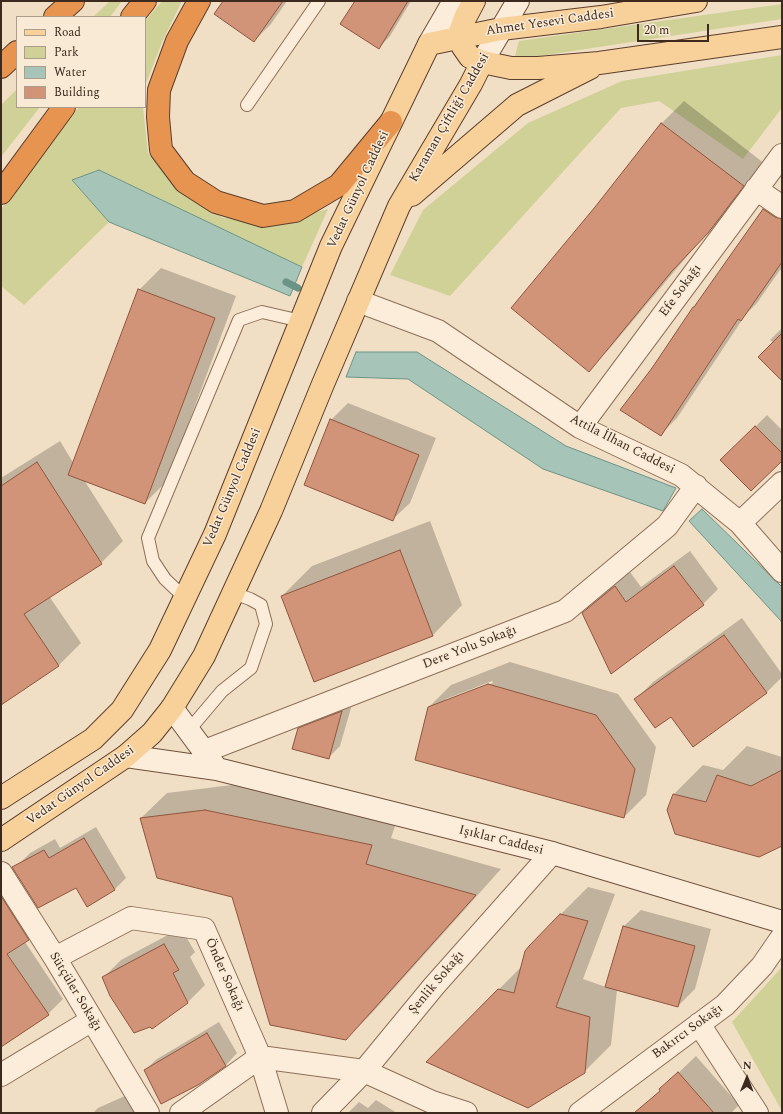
<!DOCTYPE html>
<html>
<head>
<meta charset="utf-8">
<style>
  body { margin:0 }
  #map { position:relative; width:783px; height:1114px; overflow:hidden; background:#f1dfc5; font-family:Spectral,serif }
  canvas { display:block }
  .frame { position:absolute; inset:0; border:2px solid #3d2a1e; pointer-events:none }
  .legend { position:absolute; left:16px; top:16px; width:130px; height:92px; box-sizing:border-box; background:#f8ead5; border:1px solid #ad9d8c; margin:0; padding:5px 7px; list-style:none; font-size:12px; color:#3d2a1e }
  .legend li { display:flex; align-items:center; gap:8px; height:20px }
  .legend b { width:20px; border:1px solid #ad9d8c }
  .north { position:absolute; left:727px; top:1058px; width:40px; height:40px; -webkit-text-stroke:3px #f8ead5; paint-order:stroke; rotate:1deg; font-size:11px; font-weight:700; line-height:16px; text-align:center; color:#3d2a1e }
  .north::after { content:''; display:block; margin:auto; width:14px; height:18px; background:#3d2a1e; clip-path:polygon(50% 0,100% 100%,50% 72%,0 100%) }
  .scale { position:absolute; left:637px; top:24px; width:72px; height:18px; box-sizing:border-box; border:2px solid #3d2a1e; border-top:0; padding-left:5px; font-size:12px; line-height:14px; white-space:nowrap; color:#3d2a1e; -webkit-text-stroke:3px #f8ead5; paint-order:stroke }
</style>
</head>
<body>
<div id="map">
<canvas width="783" height="1114"></canvas>
<div class="frame"></div>
<ul class="legend">
<li><b style="height:5px;background:#f7d09a"></b>Road</li>
<li><b style="height:11px;background:#d0d197"></b>Park</li>
<li><b style="height:11px;background:#a7c4b8"></b>Water</li>
<li><b style="height:11px;background:#d29478"></b>Building</li>
</ul>
<div class="north">N</div>
<div class="scale">20 m</div>
</div>
<script>
const ctx = document.querySelector('canvas').getContext('2d');
ctx.lineJoin = 'round';
function paint(path, color) {
  ctx.fillStyle = color;
  ctx.fill(path, 'evenodd');
}
function toPath(rows) {
  const path = new Path2D();
  for (const r of rows) {
    path.moveTo(r[0], r[1]);
    for (let i = 2; i < r.length; i += 2) path.lineTo(r[i], r[i + 1]);
  }
  return path;
}
function stroke(path, color, width, dash) {
  ctx.strokeStyle = color;
  ctx.lineWidth = width;
  ctx.lineCap = dash ? 'butt' : 'round';
  ctx.setLineDash(dash || []);
  ctx.stroke(path);
}
function label(font, color, halo, rows, align = 'center') {
  ctx.font = font + ' Spectral,serif';
  ctx.lineWidth = 3;
  ctx.setLineDash([]);
  ctx.textBaseline = 'middle';
  ctx.strokeStyle = halo;
  ctx.fillStyle = color;
  for (const [text, x, y, turn = 0] of rows) {
    ctx.save();
    ctx.translate(x, y);
    ctx.rotate((+turn || 0) * Math.PI / 180);
    ctx.textAlign = isNaN(turn) ? turn : align;
    if (halo) ctx.strokeText(text, 0, 0);
    ctx.fillText(text, 0, 0);
    ctx.restore();
  }
}
paint(toPath([
  [110,1,122,1,110,17,93,17],
  [162,1,182,1,163,40,145,86,145,21],
  [782,4,782,19,514,60,519,41],
  [782,55,782,108,743,159,659,101,621,108,450,296,390,275,423,210,528,123,622,81],
  [17,89,17,107,40,107,1,157,1,105],
  [79,107,143,107,148,153,177,187,223,218,279,222,328,209,302,267,98,170,73,181,109,222,24,305,1,286,1,209],
  [782,967,782,1111,732,1022]
]), '#d0d197');
const water = toPath([
  [99,170,302,267,290,296,109,222,72,180,99,170],
  [356,352,417,352,566,446,676,488,663,511,543,469,408,379,346,377,356,352],
  [702,509,782,587,782,624,781,621,689,521,702,509]
]);
paint(water, '#a7c4b8');
stroke(water, '#6c9486', 1);
paint(toPath([
  [224,1,287,1,271,24,254,41],
  [356,1,411,1,390,36,379,48],
  [684,101,765,164,730,210,694,248,610,348,589,370,596,208,662,123],
  [780,194,782,195,782,271,780,270,757,303,746,314,677,418,661,434,653,369,764,210],
  [161,268,236,296,167,481,145,503,84,480,123,541,101,563,49,596,81,643,59,665,1,704,1,478,60,441,74,464,139,290],
  [782,328,782,380,774,343,770,340],
  [348,403,436,438,410,503,392,520,331,420],
  [767,415,782,430,782,460,722,460],
  [430,521,462,605,433,635,315,680,282,596,312,566],
  [690,551,718,589,703,604,612,672,583,613,598,598,630,572,641,587],
  [742,618,782,674,782,677,766,693,672,716,636,699,653,682],
  [510,662,618,694,656,747,646,795,624,817,429,707,451,685],
  [492,681,493,683,446,701,446,699],
  [353,701,340,746,328,758,299,729,310,717],
  [747,746,782,757,782,845,674,794,703,765,723,770],
  [232,785,397,820,391,838,501,869,372,1013,346,1039,233,896,141,818,167,793],
  [96,827,126,878,115,889,88,905,76,886,19,864,30,853,55,839,60,848],
  [1,875,43,924,25,942,63,999,48,1014,1,1046],
  [588,887,615,894,583,979,606,987,623,927,641,910,711,929,695,989,678,1006,617,990,611,1045,584,1072,428,1061,522,966,529,946],
  [181,928,195,952,190,957,205,985,188,1002,152,1028,104,977,121,960],
  [219,1022,237,1053,226,1065,198,1085,145,1070,157,1059],
  [696,1056,739,1105,731,1113,643,1113,647,1103],
  [127,1095,138,1113,93,1113,98,1108],
  [376,1100,397,1113,348,1113,359,1102,368,1108]
]), '#0003');
stroke(toPath([
  [286,282,298,288]
]), '#6c9486', 7);
const building = toPath([
  [223,1,283,1,254,42,214,14,223,1],
  [355,1,408,1,379,49,340,24,355,1],
  [661,123,744,186,708,233,672,271,589,372,511,308,595,207,661,123],
  [763,209,775,217,782,219,782,262,741,321,738,319,661,436,620,410,652,368,693,307,694,307,763,209],
  [138,289,215,318,145,504,68,475,138,289],
  [782,333,782,381,758,357,782,333],
  [330,419,419,455,393,521,304,485,330,419],
  [755,426,782,453,782,461,751,491,720,460,755,426],
  [37,462,102,564,24,614,59,666,1,705,1,486,37,462],
  [400,550,433,636,314,682,281,596,400,550],
  [674,566,704,605,611,674,582,613,615,586,626,602,674,566],
  [724,635,767,693,693,747,671,717,655,728,634,699,724,635],
  [488,684,596,715,635,769,624,818,415,760,428,707,488,684],
  [342,711,329,759,292,749,298,728,342,711],
  [782,770,782,846,759,857,675,834,667,810,673,794,706,802,717,775,751,786,782,770],
  [205,810,372,845,366,864,476,895,346,1040,270,1025,232,897,157,878,140,818,205,810],
  [84,838,115,890,87,907,76,888,38,908,12,867,44,850,49,858,84,838],
  [1,896,29,940,7,954,49,1015,1,1047,1,896],
  [560,914,588,921,556,1007,590,1017,585,1073,528,1108,426,1062,498,989,514,993,525,951,529,946,560,914],
  [623,926,695,946,678,1007,605,987,623,926],
  [164,944,179,970,173,973,188,1003,152,1029,150,1027,134,1033,110,996,102,977,164,944],
  [207,1033,226,1066,198,1085,161,1104,144,1070,207,1033],
  [678,1072,714,1113,634,1113,660,1091,659,1089,678,1072]
]);
paint(building, '#d29478');
stroke(building, '#8f553d', 1);
const lane = toPath([
  [247,105,319,1],
  [185,598,165,579,153,561,148,538,239,320,262,312,301,321],
  [189,730,222,691,251,668,266,624,261,605,250,599,233,593]
]);
const street = toPath([
  [756,189,782,207],
  [358,301,438,331,580,427,681,475,740,523,782,571],
  [580,427,782,155],
  [740,523,782,483],
  [205,751,565,611,667,526,696,486],
  [1,873,55,958,148,1113],
  [55,958,131,918,204,929,260,1057,277,1113],
  [699,1024,757,1113],
  [1,1075,92,1020],
  [181,1113,260,1057,364,1071,432,1102,466,1113],
  [323,1113,364,1071,434,986,552,853],
  [580,1113,725,1005,762,966,782,937]
]);
const secondary = toPath([
  [429,44,454,1],
  [482,62,518,1],
  [172,708,217,769],
  [126,756,217,769,552,853,782,922]
]);
const primary = toPath([
  [474,1,465,18,460,32,463,47,470,57,482,62,511,68,538,68,599,63,782,37],
  [412,195,517,105,590,68],
  [1,798,93,739,122,710,160,650,215,534,331,246,429,44,501,29,601,17,696,1],
  [1,840,126,756,152,733,172,708,204,656,271,511,323,384,399,206,471,84,482,62]
]);
const highway = toPath([
  [199,1,177,41,159,90,158,117,161,150,185,182,216,202,263,216,295,211,339,185,391,122],
  [55,17,73,1],
  [132,17,145,1],
  [1,67,17,52],
  [1,193,64,107]
]);
stroke(lane, '#8e6f59', 14);
stroke(street, '#8e6f59', 24);
stroke(secondary, '#70503c', 24);
stroke(primary, '#5c3e2d', 24);
stroke(highway, '#5c3e2d', 24);
stroke(lane, '#fbedd9', 12);
stroke(street, '#fbedd9', 22);
stroke(secondary, '#fbedd9', 22);
stroke(primary, '#f7d09a', 22);
stroke(highway, '#e69450', 22);
label('13px', '#3d2a1e', '#f8ead5', [
  ["Ahmet Yesevi Caddesi",550,23,-8],
  ["Karaman Çiftliği Caddesi",450,118,-60],
  ["Vedat Günyol Caddesi",359,190,-65],
  ["Efe Sokağı",681,291,-54],
  ["Attila İlhan Caddesi",622,445,27],
  ["Vedat Günyol Caddesi",233,488,-67],
  ["Dere Yolu Sokağı",470,648,-21],
  ["Vedat Günyol Caddesi",81,786,-35],
  ["Işıklar Caddesi",501,841,14],
  ["Önder Sokağı",224,975,66],
  ["Şenlik Sokağı",437,983,-50],
  ["Sütçüler Sokağı",75,992,59],
  ["Bakırcı Sokağı",688,1032,-36]
]);
</script>
</body>
</html>
